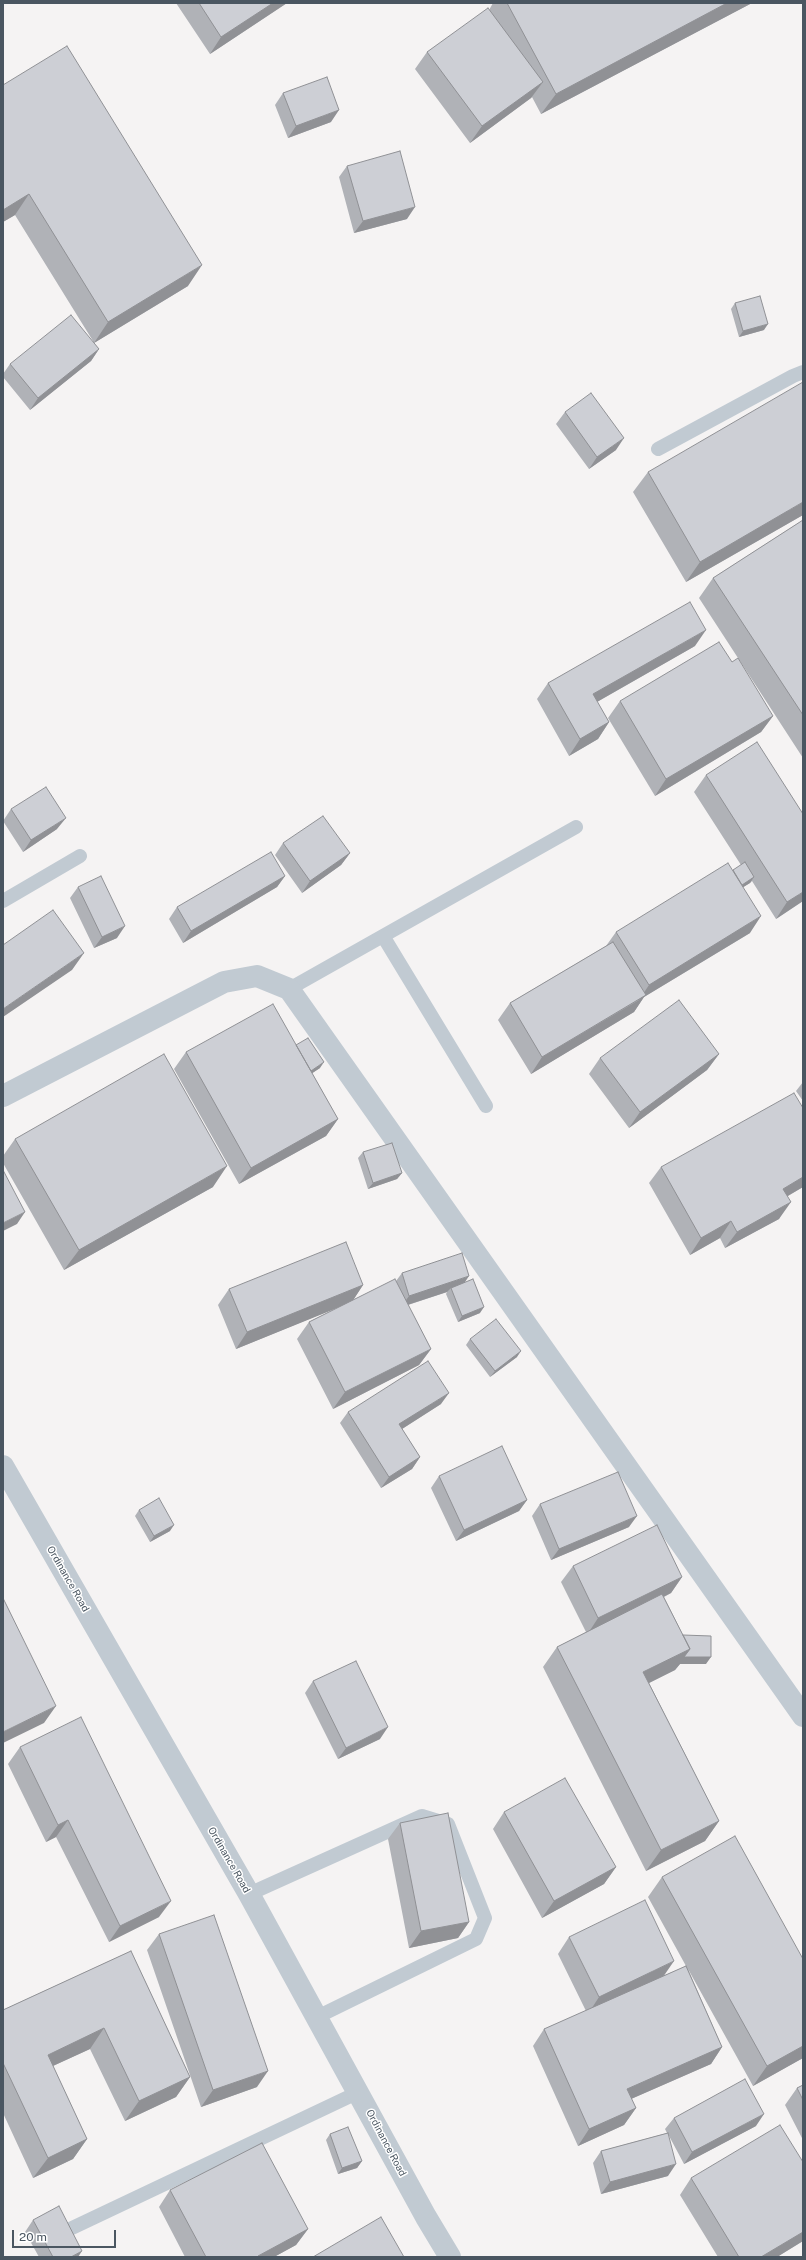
<!DOCTYPE html>
<html>
<head>
<meta charset="utf-8">
<style>
  body { margin:0 }
  #map { position:relative; width:806px; height:2260px; overflow:hidden; background:#f5f3f3; font-family:"Public Sans",sans-serif }
  canvas { display:block }
  .frame { position:absolute; inset:0; border:4px solid #4a5661; pointer-events:none }
  .scale { position:absolute; left:12px; top:2230px; width:104px; height:18px; box-sizing:border-box; border:2px solid #4a5661; border-top:0; padding-left:5px; font-size:12px; line-height:14px; white-space:nowrap; color:#4a5661; -webkit-text-stroke:3px #fff; paint-order:stroke }
</style>
</head>
<body>
<div id="map">
<canvas width="806" height="2260"></canvas>
<div class="frame"></div>
<div class="scale">20 m</div>
</div>
<script>
const ctx = document.querySelector('canvas').getContext('2d');
ctx.lineJoin = 'round';
function toPath(rows) {
  const path = new Path2D();
  for (const r of rows) {
    path.moveTo(r[0], r[1]);
    for (let i = 2; i < r.length; i += 2) path.lineTo(r[i], r[i + 1]);
  }
  return path;
}
function stroke(path, color, width, dash) {
  ctx.strokeStyle = color;
  ctx.lineWidth = width;
  ctx.lineCap = dash ? 'butt' : 'round';
  ctx.setLineDash(dash || []);
  ctx.stroke(path);
}
function paint(path, color) {
  ctx.fillStyle = color;
  ctx.fill(path, 'evenodd');
}
function label(font, color, halo, rows, align = 'center') {
  ctx.font = font + ' "Public Sans",sans-serif';
  ctx.lineWidth = 3;
  ctx.setLineDash([]);
  ctx.textBaseline = 'middle';
  ctx.strokeStyle = halo;
  ctx.fillStyle = color;
  for (const [text, x, y, turn = 0] of rows) {
    ctx.save();
    ctx.translate(x, y);
    ctx.rotate((+turn || 0) * Math.PI / 180);
    ctx.textAlign = isNaN(turn) ? turn : align;
    if (halo) ctx.strokeText(text, 0, 0);
    ctx.fillText(text, 0, 0);
    ctx.restore();
  }
}
stroke(toPath([
  [658,449,793,376,803,372],
  [3,901,80,856],
  [383,936,486,1106],
  [289,989,576,827],
  [249,1894,422,1816,448,1824,485,1918,476,1939,317,2017],
  [72,2228,359,2092]
]), '#c1cad2', 14);
stroke(toPath([
  [3,1096,224,982,257,976,289,989,803,1716]
]), '#c1cad2', 22);
stroke(toPath([
  [3,1466,249,1894,426,2217,450,2257]
]), '#c1cad2', 22);
paint(toPath([
  [176,3,287,3,210,54],
  [493,3,752,3,541,114,532,97,531,98,470,143,415,69,427,52,489,10],
  [3,85,188,286,94,343,99,349,91,361,30,410,3,377,3,374,10,364,93,341,15,215,3,222],
  [283,93,331,122,288,138,275,105],
  [347,166,407,219,354,233,339,177],
  [735,303,764,330,739,337,731,309],
  [565,412,616,450,589,469,556,424],
  [648,472,803,515,686,582,633,492],
  [803,520,803,758,699,598,713,578],
  [695,646,597,702,609,722,598,739,569,756,537,699,548,683],
  [620,701,773,716,761,732,655,796,608,718],
  [706,775,803,901,776,919,752,881,750,883,743,887,750,933,644,997,634,1012,531,1074,498,1020,510,1003,606,946,616,932,733,870,741,865,694,792],
  [11,809,57,829,23,852,3,821],
  [283,843,350,853,341,865,302,893,275,855],
  [285,876,277,887,183,943,169,919,177,907],
  [78,887,117,938,94,948,70,898],
  [296,1045,320,1068,312,1073,338,1119,326,1136,239,1184,174,1069,186,1052],
  [719,1054,707,1070,629,1128,589,1074,600,1058],
  [803,1082,803,1101,796,1091],
  [803,1108,803,1187,788,1196,779,1219,725,1248,720,1238,690,1255,649,1183,661,1167],
  [15,1139,213,1187,64,1270,3,1163,3,1156],
  [363,1152,402,1173,397,1179,368,1189,358,1158],
  [402,1273,465,1282,480,1313,458,1322,446,1294,447,1292,408,1305,431,1349,419,1365,333,1409,297,1339,309,1322,343,1305,236,1349,218,1305,229,1289,363,1285,353,1300,396,1281],
  [470,1339,517,1357,490,1377,466,1345],
  [441,1404,402,1429,420,1457,412,1469,381,1488,340,1423,348,1412],
  [439,1476,527,1500,519,1511,456,1541,431,1488],
  [540,1504,629,1527,551,1560,532,1516],
  [139,1510,170,1531,150,1542,135,1516],
  [573,1566,682,1577,671,1593,664,1597,683,1635,706,1664,680,1664,675,1670,649,1683,719,1821,705,1841,646,1871,543,1667,557,1647,586,1632,561,1582],
  [313,1681,380,1739,338,1759,305,1693],
  [20,1747,159,1917,109,1942,56,1837,46,1842,8,1764],
  [504,1812,616,1867,604,1884,542,1918,493,1829],
  [400,1823,469,1922,458,1938,409,1948,388,1839],
  [662,1877,803,1959,803,2058,753,2086,688,1969,722,2047,711,2064,631,2099,636,2108,624,2125,578,2146,533,2046,544,2029,586,2011,558,1954,569,1937,663,1976,686,1966,648,1897],
  [159,1934,257,2087,201,2107,147,1950],
  [131,1951,190,2077,176,2097,125,2121,90,2049,53,2066,87,2139,73,2159,33,2178,3,2113,3,2010],
  [803,2085,803,2140,785,2105,797,2088],
  [674,2118,756,2126,684,2164,668,2134,668,2176,601,2194,593,2163,601,2151,667,2133,665,2129],
  [330,2134,362,2161,357,2168,338,2174,326,2140],
  [803,2162,803,2241,777,2257,718,2257,680,2195,691,2178],
  [170,2190,308,2229,296,2245,274,2257,185,2257,159,2207],
  [33,2220,78,2257,39,2257,25,2232]
]), '#b0b2b7');
paint(toPath([
  [273,3,287,3,210,54,221,37],
  [727,3,752,3,541,114,556,94],
  [543,82,531,98,470,143,482,126],
  [339,110,331,122,288,138,296,126],
  [29,194,15,215,3,222,3,210],
  [415,207,407,219,354,233,363,221],
  [202,265,188,286,94,343,108,322],
  [768,324,764,330,739,337,743,331],
  [99,349,91,361,30,410,38,398],
  [624,438,616,450,589,469,597,457],
  [803,502,803,515,686,582,700,562],
  [706,630,695,646,581,711,593,694],
  [773,716,761,732,655,796,666,779],
  [609,722,598,739,569,756,580,739],
  [66,818,57,829,23,852,31,840],
  [350,853,341,865,302,893,310,881],
  [285,876,277,887,183,943,191,931],
  [754,877,750,883,729,896,734,890],
  [803,892,803,901,776,919,787,902],
  [761,916,750,933,644,997,634,1012,531,1074,542,1057,639,1000,649,985],
  [125,926,117,938,94,948,102,937],
  [84,953,72,970,3,1017,3,1009],
  [719,1054,707,1070,629,1128,640,1112],
  [324,1062,320,1068,299,1082,303,1076],
  [338,1119,326,1136,239,1184,251,1168],
  [227,1166,213,1187,64,1270,79,1250],
  [402,1173,397,1179,368,1189,373,1183],
  [803,1177,803,1187,772,1205,783,1189],
  [791,1202,779,1219,725,1248,737,1232],
  [25,1212,17,1224,3,1231,3,1223],
  [731,1221,720,1238,690,1255,701,1238],
  [469,1276,461,1288,451,1288,447,1292,401,1307,409,1296],
  [363,1285,352,1302,236,1349,247,1332],
  [484,1307,480,1313,458,1322,462,1316],
  [431,1349,419,1365,333,1409,345,1392],
  [521,1351,517,1357,490,1377,495,1371],
  [449,1393,441,1404,391,1436,399,1424],
  [420,1457,412,1469,381,1488,389,1477],
  [527,1500,519,1511,456,1541,464,1530],
  [637,1516,629,1527,551,1560,559,1549],
  [174,1525,170,1531,150,1542,154,1536],
  [682,1577,671,1593,587,1635,598,1618],
  [690,1649,711,1657,706,1664,680,1664,675,1670,629,1693,643,1672],
  [56,1706,44,1723,3,1743,3,1732],
  [388,1727,380,1739,338,1759,346,1748],
  [68,1820,56,1837,46,1842,58,1825],
  [719,1821,705,1841,646,1871,661,1850],
  [616,1867,604,1884,542,1918,554,1901],
  [171,1901,159,1917,109,1942,120,1926],
  [469,1922,458,1938,409,1948,421,1931],
  [674,1961,663,1977,588,2014,599,1997],
  [104,2028,90,2049,33,2075,48,2055],
  [803,2046,803,2058,753,2086,767,2066],
  [722,2047,711,2064,615,2106,627,2089],
  [268,2071,257,2087,201,2107,213,2090],
  [190,2077,176,2097,125,2121,139,2101],
  [636,2108,624,2125,578,2146,589,2129],
  [764,2114,756,2126,684,2164,692,2152],
  [87,2139,73,2159,33,2178,48,2158],
  [362,2161,357,2168,338,2174,342,2168],
  [676,2164,668,2176,601,2194,610,2182],
  [308,2229,296,2245,274,2257,257,2257,258,2256],
  [803,2232,803,2241,777,2257,761,2257],
  [82,2251,78,2257,71,2257]
]), '#909195');
const building = toPath([
  [199,3,273,3,221,37,199,3],
  [507,3,727,3,556,94,507,3],
  [488,8,543,82,482,126,427,52,488,8],
  [67,46,202,265,108,322,29,194,3,210,3,85,67,46],
  [327,77,339,110,296,126,283,93,327,77],
  [400,151,415,207,363,221,347,166,400,151],
  [760,296,768,324,743,331,735,303,760,296],
  [71,315,99,349,38,398,10,364,71,315],
  [803,382,803,502,700,562,648,472,803,382],
  [591,393,624,438,597,457,565,412,591,393],
  [803,520,803,715,713,578,803,520],
  [690,602,706,630,593,694,609,722,580,739,548,683,690,602],
  [719,642,732,662,738,658,773,716,666,779,620,701,719,642],
  [757,742,803,814,803,892,787,902,706,775,757,742],
  [46,787,66,818,31,840,11,809,46,787],
  [323,816,350,853,310,881,283,843,323,816],
  [271,852,285,876,191,931,177,907,271,852],
  [745,862,754,877,742,885,733,870,745,862],
  [728,863,761,916,649,985,616,932,728,863],
  [101,876,125,926,102,937,78,887,101,876],
  [53,910,84,953,3,1009,3,945,53,910],
  [613,942,646,995,542,1057,510,1003,613,942],
  [679,1000,719,1054,640,1112,600,1058,679,1000],
  [273,1004,338,1119,251,1168,186,1052,273,1004],
  [308,1038,324,1062,311,1071,296,1045,308,1038],
  [164,1054,227,1166,79,1250,15,1139,164,1054],
  [794,1093,803,1108,803,1177,783,1189,791,1202,737,1232,731,1221,701,1238,661,1167,794,1093],
  [392,1143,402,1173,373,1183,363,1152,392,1143],
  [3,1170,25,1212,3,1223,3,1170],
  [346,1242,363,1285,247,1332,229,1289,346,1242],
  [462,1253,469,1276,409,1296,402,1273,462,1253],
  [395,1279,431,1349,345,1392,309,1322,395,1279],
  [473,1279,484,1307,462,1316,451,1288,473,1279],
  [496,1319,521,1351,495,1371,470,1339,496,1319],
  [428,1361,449,1393,399,1424,420,1457,389,1477,348,1412,428,1361],
  [502,1446,527,1500,464,1530,439,1476,502,1446],
  [618,1472,637,1516,559,1549,540,1504,618,1472],
  [159,1498,174,1525,154,1536,139,1510,159,1498],
  [657,1525,682,1577,598,1618,573,1566,657,1525],
  [662,1594,690,1649,643,1672,719,1821,661,1850,557,1647,662,1594],
  [3,1598,56,1706,3,1732,3,1598],
  [683,1635,711,1636,711,1657,684,1657,690,1649,683,1635],
  [356,1661,388,1727,346,1748,313,1681,356,1661],
  [81,1717,171,1901,120,1926,68,1820,58,1825,20,1747,81,1717],
  [565,1778,616,1867,554,1901,504,1812,565,1778],
  [448,1813,469,1922,421,1931,400,1823,448,1813],
  [735,1836,803,1959,803,2046,767,2066,662,1877,735,1836],
  [645,1900,674,1961,599,1997,569,1937,645,1900],
  [214,1915,268,2071,213,2090,159,1934,214,1915],
  [131,1951,190,2077,139,2101,104,2028,48,2055,87,2139,48,2158,3,2063,3,2010,131,1951],
  [686,1966,722,2047,627,2089,636,2108,589,2129,544,2029,686,1966],
  [745,2079,764,2114,692,2152,674,2118,745,2079],
  [803,2085,803,2100,797,2088,803,2085],
  [780,2125,803,2162,803,2232,761,2257,739,2257,691,2178,780,2125],
  [348,2127,362,2161,342,2168,330,2134,348,2127],
  [668,2133,676,2164,610,2182,601,2151,668,2133],
  [262,2143,308,2229,258,2256,258,2257,206,2257,170,2190,262,2143],
  [59,2206,82,2251,71,2257,53,2257,33,2220,59,2206],
  [381,2217,404,2257,313,2257,381,2217]
]);
paint(building, '#cdcfd5');
stroke(building, '#909195', 1);
label('10px', '#4a5661', '#fff', [
  ["Ordinance Road",68,1579,60],
  ["Ordinance Road",229,1860,60],
  ["Ordinance Road",386,2143,62]
]);
</script>
</body>
</html>
